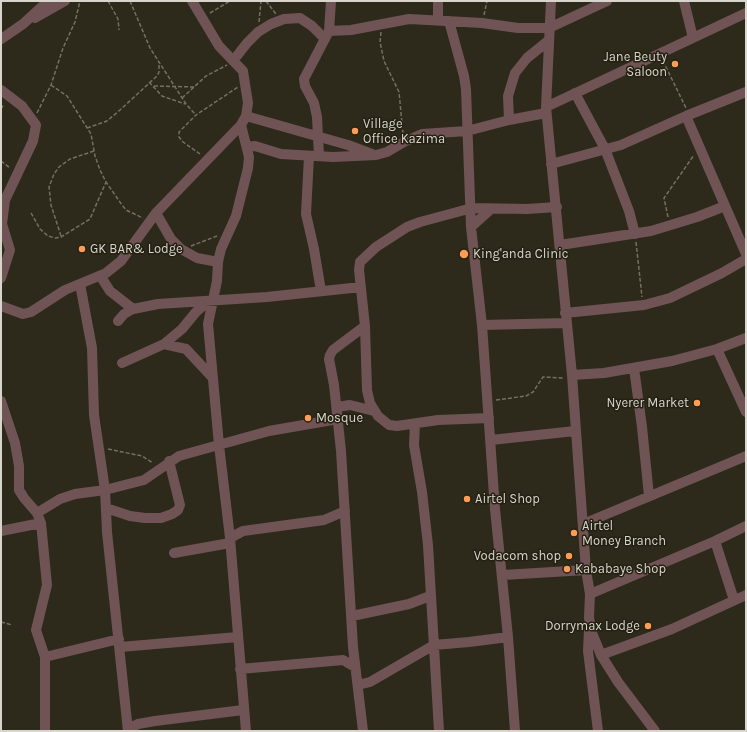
<!DOCTYPE html>
<html>
<head>
<meta charset="utf-8">
<style>
  body { margin:0 }
  #map { position:relative; width:747px; height:732px; overflow:hidden; background:#2e2a1b; font-family:Karla,sans-serif }
  canvas { display:block }
  .frame { position:absolute; inset:0; border:2px solid #d7d5cc; pointer-events:none }
</style>
</head>
<body>
<div id="map">
<canvas width="747" height="732"></canvas>
<div class="frame"></div>
</div>
<script>
const ctx = document.querySelector('canvas').getContext('2d');
ctx.lineJoin = 'round';
function toPath(rows) {
  const path = new Path2D();
  for (const r of rows) {
    path.moveTo(r[0], r[1]);
    for (let i = 2; i < r.length; i += 2) path.lineTo(r[i], r[i + 1]);
  }
  return path;
}
function stroke(path, color, width, dash) {
  ctx.strokeStyle = color;
  ctx.lineWidth = width;
  ctx.lineCap = dash ? 'butt' : 'round';
  ctx.setLineDash(dash || []);
  ctx.stroke(path);
}
function label(font, color, halo, rows, align = 'center') {
  ctx.font = font + ' Karla,sans-serif';
  ctx.lineWidth = 3;
  ctx.setLineDash([]);
  ctx.textBaseline = 'middle';
  ctx.strokeStyle = halo;
  ctx.fillStyle = color;
  for (const [text, x, y, turn = 0] of rows) {
    ctx.save();
    ctx.translate(x, y);
    ctx.rotate((+turn || 0) * Math.PI / 180);
    ctx.textAlign = isNaN(turn) ? turn : align;
    if (halo) ctx.strokeText(text, 0, 0);
    ctx.fillText(text, 0, 0);
    ctx.restore();
  }
}
stroke(toPath([
  [108,1,118,19,119,30],
  [130,1,150,48,186,104,196,115],
  [266,1,276,14],
  [210,13,230,1],
  [484,15,487,1],
  [259,22,261,1],
  [381,32,380,42,384,61,399,92,403,134],
  [663,61,686,108],
  [149,82,162,96,185,104],
  [51,85,67,96,91,134,95,156,100,170,106,182,122,205,126,210,143,218],
  [154,86,194,87],
  [182,98,206,76,227,65],
  [1,109,4,104],
  [37,113,51,85,63,48,75,22,80,1],
  [87,128,107,121,120,110,157,76,159,72,159,62],
  [200,154,183,142,179,137,179,132,196,115,238,87],
  [1,161,10,168],
  [31,213,40,229,48,236,55,238,61,237,90,219,106,182],
  [668,217,664,198,694,155],
  [61,236,51,205,49,187,54,174,59,167,70,159,94,151],
  [636,242,642,297],
  [191,246,217,236],
  [496,400,526,396,533,392,543,377,564,378],
  [108,449,142,456,153,463],
  [1,622,12,625]
]), '#737063', 1.5, [4, 2]);
stroke(toPath([
  [438,1,438,20],
  [551,1,546,107,572,375,586,570,590,594,589,618,592,633,601,655,618,682,655,731],
  [684,1,693,38],
  [35,18,65,1],
  [449,21,464,76,466,89,471,227,482,325,495,509,508,637,515,731],
  [329,31,351,30,409,19,482,23,518,28,549,28,607,1],
  [1,39,23,24,48,1],
  [233,61,247,43,258,32,271,24,284,19,300,18,312,26,325,39],
  [1,90,22,106,36,125,33,141,5,200,2,224,10,250,1,278],
  [575,93,605,149,629,211,635,234],
  [546,107,746,13],
  [246,116,348,145,372,154],
  [686,116,746,254],
  [509,120,508,96,515,73,527,58,548,41],
  [241,125,249,157,248,168,236,216,221,249,218,262,217,281,208,324,219,445,230,538,246,731],
  [247,147,255,146,281,154,333,157,376,155,387,152,404,142,422,134,467,131,509,120,546,113],
  [309,156,306,214,314,249,321,291],
  [319,156,317,117,314,103,305,86,304,79,329,31,331,1],
  [551,164,621,145,686,116,746,92],
  [156,213,171,239,181,249,197,258,218,262],
  [471,227,491,209],
  [560,245,651,231,697,217,725,206],
  [101,277,110,291,133,309],
  [80,284,92,348,94,415,105,490,107,532,128,731],
  [1,306,23,314,31,312,65,290,106,273,121,261,156,213,241,125,246,116,248,103,243,71,219,46,192,1],
  [565,313,644,305,670,298,722,273,746,259],
  [118,321,124,314,133,309,158,304,267,297,361,287],
  [482,325,566,323],
  [164,344,186,349,213,378],
  [717,349,746,412],
  [122,363,164,344,182,329,196,312,209,301],
  [634,368,642,427,649,496],
  [572,375,604,373,672,361,717,349,746,338],
  [1,401,15,443,19,466,19,490,24,498,37,513,41,523,47,585,36,630,45,657,45,731],
  [337,407,350,405,374,411],
  [489,418,438,420,397,426,389,425,378,416,370,403,367,390,365,326,359,270,360,262,376,247,407,227,420,222,472,208,527,209,557,207],
  [415,424,414,445,422,492,428,545,439,731],
  [491,440,575,431],
  [106,508,130,516,145,518,161,518,172,514,178,510,180,505,169,461],
  [37,513,60,499,75,494,105,490,144,480,179,456,269,431,338,419],
  [583,524,746,456],
  [1,531,41,523],
  [230,538,243,531,324,520,345,511],
  [715,541,734,600],
  [174,553,230,543],
  [503,575,586,570],
  [590,594,715,541,746,526],
  [352,616,409,604,430,596],
  [589,630,588,651,598,731],
  [120,647,238,637],
  [601,655,672,629,746,595],
  [45,657,119,639],
  [240,669,343,660,355,667],
  [358,685,370,682,434,645,469,642,508,637],
  [128,729,138,724,155,721,243,710],
  [363,731,353,647,341,451,334,385,329,359,330,355,333,350,365,326]
]), '#705455', 10);
for (const [x, y, r, color] of [
  [675,64,4,"#fd9c55"],
  [355,131,4,"#fd9c55"],
  [82,249,4,"#fd9c55"],
  [464,254,5,"#fd9c55"],
  [697,403,4,"#fd9c55"],
  [308,418,4,"#fd9c55"],
  [467,499,4,"#fd9c55"],
  [574,533,4,"#fd9c55"],
  [569,556,4,"#fd9c55"],
  [567,569,4,"#fd9c55"],
  [648,626,4,"#fd9c55"]
]) {
  const dot = new Path2D();
  dot.arc(x, y, r, 0, 2 * Math.PI);
  ctx.fillStyle = color;
  ctx.fill(dot);
  stroke(dot, '#242012', 1.5);
}
label('13px', '#d7d5cc', '#242012', [
  ["Jane Beuty",667,57,"right"],
  ["Saloon",667,72,"right"],
  ["Village",363,124],
  ["Office Kazima",363,139],
  ["GK BAR& Lodge",90,249],
  ["King'anda Clinic",473,254],
  ["Nyerer Market",689,403,"right"],
  ["Mosque",316,418],
  ["Airtel Shop",475,499],
  ["Airtel",582,526],
  ["Money Branch",582,541],
  ["Vodacom shop",561,556,"right"],
  ["Kababaye Shop",575,569],
  ["Dorrymax Lodge",640,626,"right"]
], 'left');
</script>
</body>
</html>
